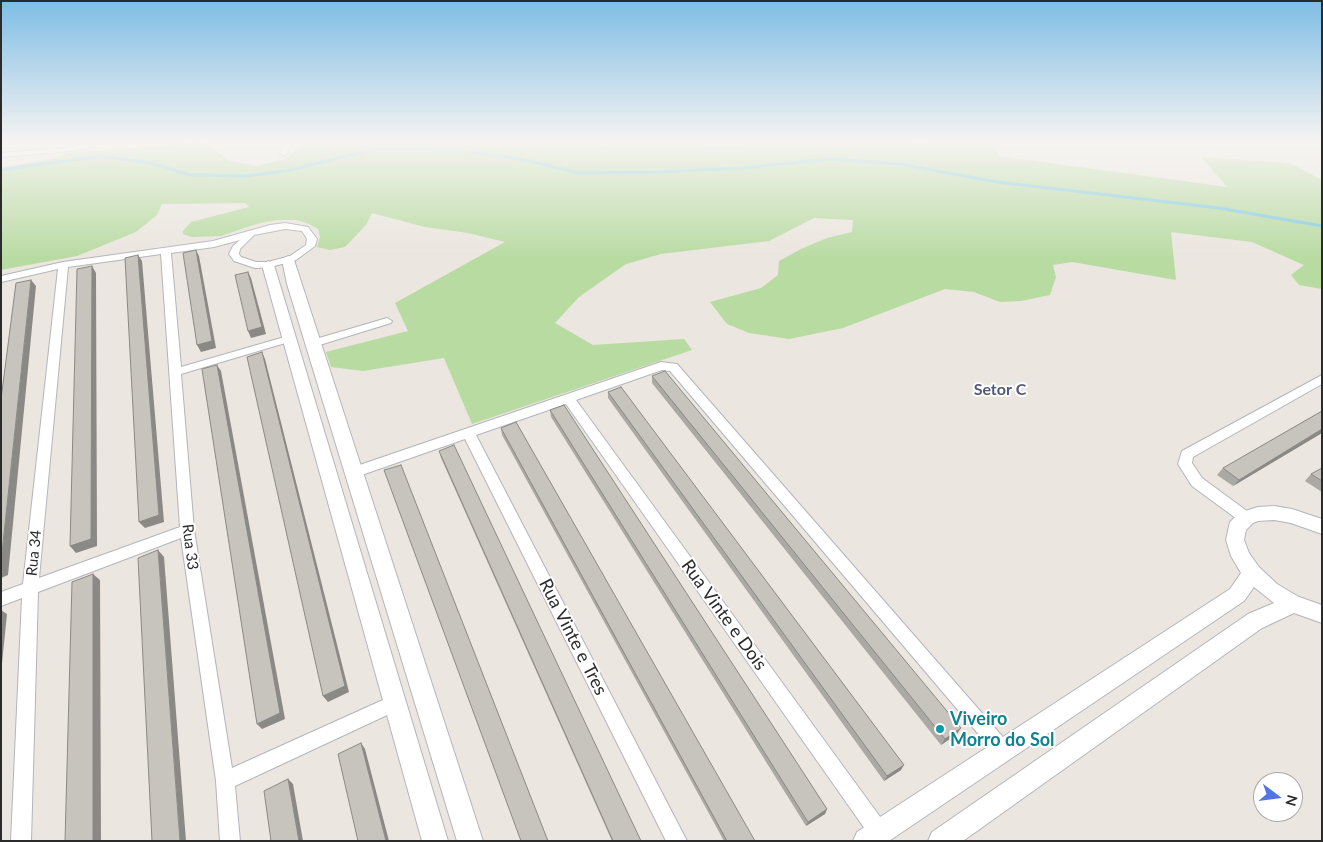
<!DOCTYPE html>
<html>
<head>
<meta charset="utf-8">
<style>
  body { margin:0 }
  #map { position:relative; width:1323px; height:842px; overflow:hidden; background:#ebe6df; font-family:Lato,sans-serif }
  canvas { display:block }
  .frame { position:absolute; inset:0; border:2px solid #2b2b2b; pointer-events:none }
  .north { position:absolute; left:1253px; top:772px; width:50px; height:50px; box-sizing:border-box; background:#fff; border:1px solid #aaa; border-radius:50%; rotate:105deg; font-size:14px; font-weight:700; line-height:20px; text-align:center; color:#2b2b2b }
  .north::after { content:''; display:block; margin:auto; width:18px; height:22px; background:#5374e5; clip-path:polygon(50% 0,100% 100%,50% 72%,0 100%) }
</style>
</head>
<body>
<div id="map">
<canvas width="1323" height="842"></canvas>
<div class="frame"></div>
<div class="north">N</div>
</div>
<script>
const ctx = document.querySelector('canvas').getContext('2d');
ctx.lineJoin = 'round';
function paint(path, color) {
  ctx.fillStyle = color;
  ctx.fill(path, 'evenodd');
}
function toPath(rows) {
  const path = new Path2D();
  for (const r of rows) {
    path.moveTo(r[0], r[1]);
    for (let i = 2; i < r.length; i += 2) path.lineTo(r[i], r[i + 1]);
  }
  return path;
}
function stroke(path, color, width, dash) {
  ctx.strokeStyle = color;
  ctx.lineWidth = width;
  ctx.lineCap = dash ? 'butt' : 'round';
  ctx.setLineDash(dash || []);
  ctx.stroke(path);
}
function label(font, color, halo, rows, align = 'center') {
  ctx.font = font + ' Lato,sans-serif';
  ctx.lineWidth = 4;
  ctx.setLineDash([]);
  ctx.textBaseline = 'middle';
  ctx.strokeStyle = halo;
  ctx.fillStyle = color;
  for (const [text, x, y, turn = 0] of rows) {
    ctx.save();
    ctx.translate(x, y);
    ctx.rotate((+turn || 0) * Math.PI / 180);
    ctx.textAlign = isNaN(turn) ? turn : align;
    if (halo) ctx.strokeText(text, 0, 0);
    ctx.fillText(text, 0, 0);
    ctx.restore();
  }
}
paint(toPath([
  [302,141,594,141,590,142,602,146,623,141,679,141,689,144,737,146,749,141,903,141,921,144,926,141,992,141,999,156,1227,187,1201,157,1290,163,1322,180,1322,289,1299,285,1291,275,1304,265,1252,242,1171,232,1176,280,1072,262,1053,265,1056,277,1050,295,1021,301,1000,302,974,292,945,289,843,328,789,339,749,333,727,324,710,302,761,288,778,275,779,261,801,249,827,238,852,232,853,220,814,218,769,241,661,254,626,264,579,297,555,323,593,345,684,339,692,350,472,424,444,358,363,371,331,367,326,352,408,331,395,303,505,242,468,233,425,227,372,213,366,225,345,247,330,250,317,247,320,237,318,229,307,223,296,220,277,220,256,224,221,236,192,237,183,234,183,231,191,222,249,207,245,203,162,204,157,215,136,232,77,256,1,270,1,168,51,159,68,153,204,142,230,161,257,166,285,159,299,147]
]), '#b8dba2');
stroke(toPath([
  [1,170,101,156,151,163,190,175,246,176,291,170,374,149,456,150,520,159,579,173,661,172,741,168,831,159,900,164,997,182,1219,208,1322,226]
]), '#7fcbe1', 3);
const minor = toPath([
  [87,141,95,141,88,148,71,151,1,157,1,153,71,147,82,144,87,141],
  [284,141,292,141,288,153,284,155,280,153,284,141],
  [285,223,308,227,317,239,315,246,296,260,271,267,255,268,234,261,229,254,233,246,240,240,214,247,171,253,181,367,288,336,294,339,292,341,181,374,194,530,232,768,394,695,400,697,403,703,400,709,235,786,240,841,220,841,216,781,181,538,38,592,31,841,11,841,22,598,1,606,1,592,23,584,58,269,1,282,1,276,63,262,213,241,270,225,285,223],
  [285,229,302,231,307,239,306,245,290,256,268,262,256,262,241,257,239,254,240,249,254,235,285,229],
  [161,254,180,527,39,578,68,267,161,254],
  [387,318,392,321,391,323,313,347,307,343,309,341,387,318],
  [661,362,677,364,1009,744,1012,750,1009,756,1003,759,997,756,670,371,662,370,576,400,886,825,889,832,886,839,881,841,872,839,566,404,476,435,687,841,666,841,465,439,353,478,348,477,346,473,348,469,661,362],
  [1322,375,1322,384,1193,457,1192,463,1202,478,1251,514,1253,518,1251,522,1246,524,1241,522,1192,486,1178,464,1182,451,1322,375]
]);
const tertiary = toPath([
  [288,256,294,260,483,841,457,841,287,284,282,260,288,256],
  [268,261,274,265,448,841,422,841,262,265,268,261],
  [1274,506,1292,509,1322,519,1322,534,1291,523,1274,520,1258,521,1253,523,1246,530,1244,540,1249,553,1259,567,1277,584,1299,597,1322,605,1322,623,1294,613,1262,628,963,841,928,841,932,832,1248,614,1274,603,1254,587,1244,601,889,841,853,841,857,832,1230,589,1241,573,1231,556,1226,540,1230,522,1239,513,1258,507,1274,506]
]);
stroke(minor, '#b3b5bd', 2);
stroke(tertiary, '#b3b5bd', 2);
paint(minor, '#fff');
paint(tertiary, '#fff');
paint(toPath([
  [652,376,957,734,941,745,652,383],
  [608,392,901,770,884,781,608,398],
  [550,410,827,809,825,814,806,826,551,417],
  [1322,411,1322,433,1233,486,1217,475,1223,468],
  [501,428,755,841,724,841,502,435],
  [439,451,641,841,612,841,441,458],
  [1322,468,1322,492,1305,481,1311,474]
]), '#aba9a3');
paint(toPath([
  [196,250,199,256,216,348,201,352,197,345],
  [138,255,142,261,164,522,145,528,139,522],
  [92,266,96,273,97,546,76,553,70,546],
  [248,272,251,278,266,334,251,338,248,331],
  [31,280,36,286,8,575,1,578,1,562],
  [262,352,265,359,349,692,328,702,323,696],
  [217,365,221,371,285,719,262,729,257,724],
  [1322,429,1322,433,1233,486,1239,480],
  [158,550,164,557,186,841,180,841],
  [93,574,100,580,101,841,93,841],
  [1,610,7,614,1,673],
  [961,728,957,734,941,745,945,739],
  [361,743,365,749,389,841,386,841],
  [904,765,901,770,884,781,887,776],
  [288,779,293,784,303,841,299,841],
  [827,809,825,814,806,826,808,822]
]), '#8b8985');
const building = toPath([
  [196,250,212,341,197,345,183,253,196,250],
  [138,255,159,515,139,522,125,258,138,255],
  [92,266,91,539,70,546,77,269,92,266],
  [248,272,262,327,248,331,235,275,248,272],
  [31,280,17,411,1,562,1,399,16,283,31,280],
  [262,352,345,686,323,696,247,357,262,352],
  [217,365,280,713,257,724,202,369,217,365],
  [665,371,961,728,945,739,652,376,665,371],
  [621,387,904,765,887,776,608,392,621,387],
  [564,405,827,809,808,822,550,410,564,405],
  [1322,411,1322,429,1239,480,1223,468,1322,411],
  [516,422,755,841,727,841,501,428,516,422],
  [454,445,641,841,613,841,439,451,454,445],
  [401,465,548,841,521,841,384,470,401,465],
  [1322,468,1322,481,1311,474,1322,468],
  [158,550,180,841,152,841,138,558,158,550],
  [93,574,93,841,65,841,72,582,93,574],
  [361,743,386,841,358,841,338,754,361,743],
  [288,779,299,841,271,841,264,791,288,779]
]);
paint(building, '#c7c4be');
stroke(building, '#8b8985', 1);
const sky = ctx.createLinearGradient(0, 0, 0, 258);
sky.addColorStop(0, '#7ebde5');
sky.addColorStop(0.55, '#f6f4f1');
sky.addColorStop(1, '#f6f4f100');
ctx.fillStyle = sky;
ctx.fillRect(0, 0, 1323, 258);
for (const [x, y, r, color] of [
  [940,729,5,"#0f9aa8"]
]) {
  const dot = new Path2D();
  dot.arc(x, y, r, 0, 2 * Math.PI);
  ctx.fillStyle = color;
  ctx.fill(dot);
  stroke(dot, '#fff', 2);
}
label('15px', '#2b2b2b', '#fff', [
  ["Rua 33",190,547,83],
  ["Rua 34",34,553,-84]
]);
label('bold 16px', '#515977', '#fff', [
  ["Setor C",1000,390]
]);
label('18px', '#2b2b2b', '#fff', [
  ["Rua Vinte e Dois",724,615,54],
  ["Rua Vinte e Tres",573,637,63]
]);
label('bold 18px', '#0d838f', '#fff', [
  ["Viveiro",950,719],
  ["Morro do Sol",950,740]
], 'left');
</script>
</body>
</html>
